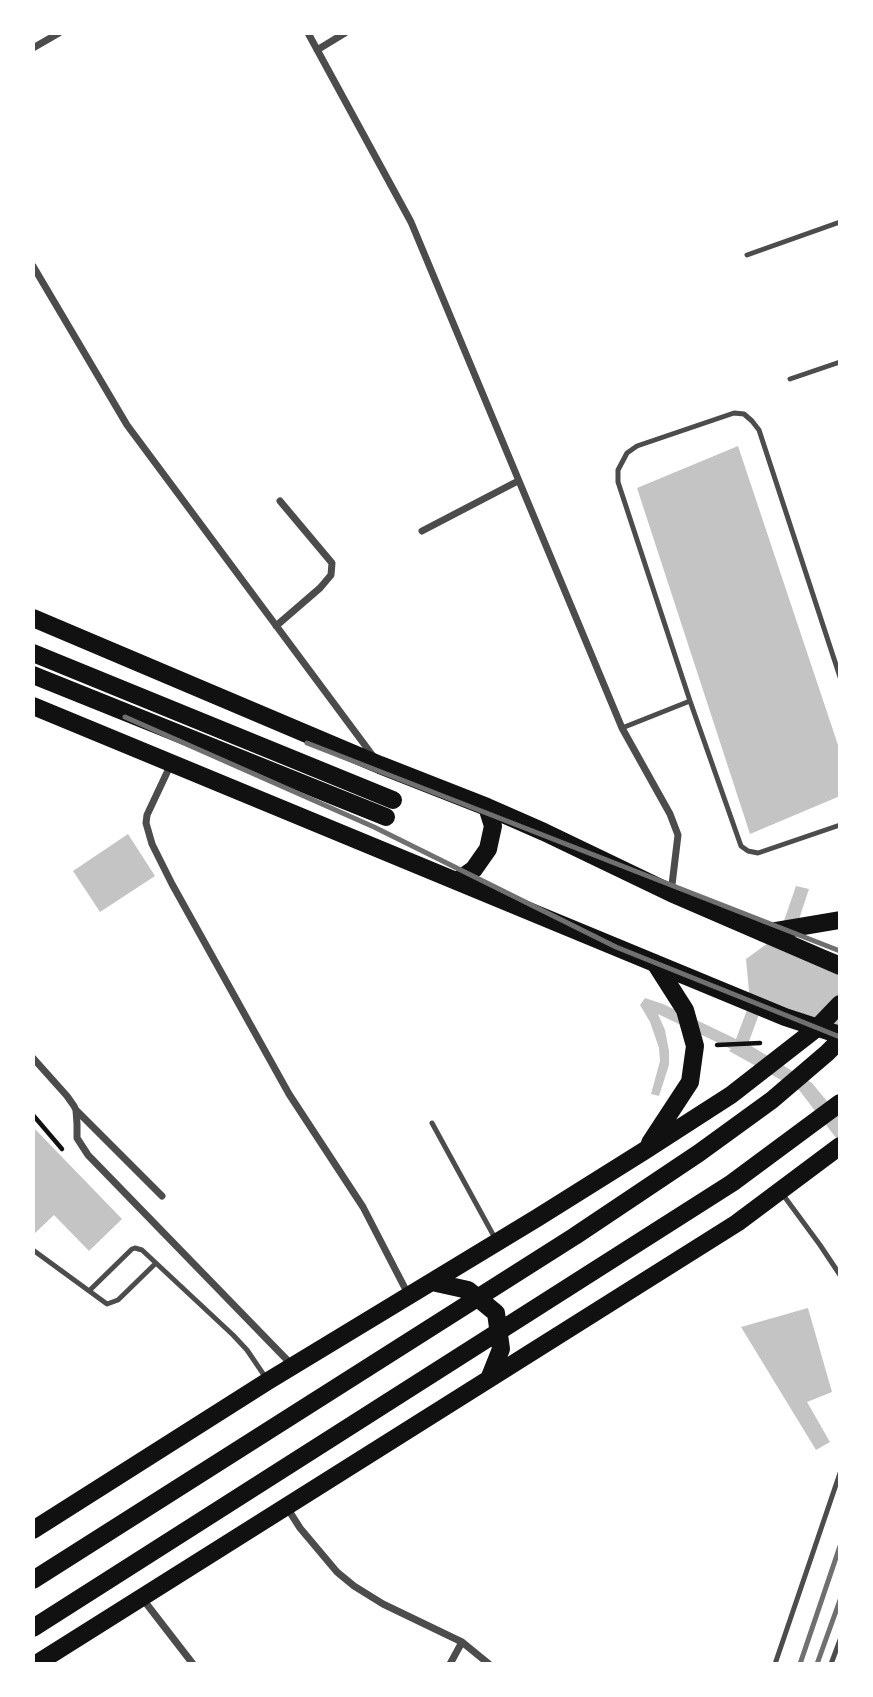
<!DOCTYPE html>
<html>
<head>
<meta charset="utf-8">
<style>
  body { margin:0 }
  #map { position:relative; width:873px; height:1697px; overflow:hidden; background:#fff; font-family:"Sofia Sans Condensed",sans-serif }
  canvas { display:block }
  .frame { position:absolute; inset:0; border:35px solid #fff; pointer-events:none }
</style>
</head>
<body>
<div id="map">
<canvas width="873" height="1697"></canvas>
<div class="frame"></div>
</div>
<script>
const ctx = document.querySelector('canvas').getContext('2d');
ctx.lineJoin = 'round';
function paint(path, color) {
  ctx.fillStyle = color;
  ctx.fill(path, 'evenodd');
}
function toPath(rows) {
  const path = new Path2D();
  for (const r of rows) {
    path.moveTo(r[0], r[1]);
    for (let i = 2; i < r.length; i += 2) path.lineTo(r[i], r[i + 1]);
  }
  return path;
}
function stroke(path, color, width, dash) {
  ctx.strokeStyle = color;
  ctx.lineWidth = width;
  ctx.lineCap = dash ? 'butt' : 'round';
  ctx.setLineDash(dash || []);
  ctx.stroke(path);
}
paint(toPath([
  [738,446,840,751,840,796,750,834,637,488],
  [128,834,155,876,100,912,73,871],
  [796,886,809,889,792,940,840,955,840,1052,830,1048,825,1033,762,1006,748,1044,812,1083,840,1117,840,1143,799,1090,729,1051,731,1049,658,1014,665,1030,669,1051,669,1065,659,1096,651,1094,660,1061,659,1048,650,1022,640,1005,645,998,663,1004,736,1039,750,1002,746,959,779,935],
  [33,1127,122,1219,89,1251,54,1215,33,1235],
  [808,1308,832,1392,807,1402,830,1442,816,1450,741,1327]
]), '#c4c4c4');
stroke(toPath([
  [717,1045,760,1043],
  [33,1115,62,1149]
]), '#111', 4.5);
stroke(toPath([
  [747,255,840,222],
  [790,379,840,362],
  [840,677,759,430,752,421,744,414,734,413,637,446,627,453,618,470,618,482,690,701,741,846,748,851,758,853,840,825],
  [622,728,690,701],
  [432,1123,496,1240],
  [781,1192,820,1245,840,1275],
  [33,1250,107,1304,118,1300,156,1263],
  [90,1290,132,1249,135,1248,142,1250,233,1335,247,1350,266,1378],
  [775,1664,840,1473],
  [831,1664,840,1640]
]), '#4c4c4c', 5);
stroke(toPath([
  [308,33,411,222,622,728,670,814,678,835,671,893],
  [33,48,59,33],
  [317,50,345,33],
  [33,266,127,425,373,756],
  [422,531,518,481],
  [276,626,320,588,331,575,332,563,280,501],
  [171,764,147,815,146,823,152,844,172,884,289,1094,363,1207,408,1294],
  [33,1058,67,1096,74,1106,76,1110,77,1124,77,1138,88,1155,292,1365],
  [76,1110,162,1196],
  [286,1506,300,1528,337,1572,354,1586,383,1604,462,1642,489,1664],
  [142,1598,193,1664],
  [450,1664,462,1642]
]), '#4c4c4c', 7);
stroke(toPath([
  [33,618,380,765,487,807,544,832,671,893,840,966],
  [33,653,393,800],
  [33,675,386,817],
  [33,706,785,1017,840,1035],
  [457,881,474,869,488,849,493,826,487,807],
  [763,933,840,920],
  [650,1143,690,1082,695,1046,685,1010,655,963],
  [432,1282,468,1290,496,1313,501,1349,489,1379],
  [33,1530,268,1381,537,1218,644,1151,731,1095,817,1028,840,1004],
  [33,1580,575,1236,699,1153,772,1100,827,1053,840,1040],
  [33,1628,732,1183,840,1103],
  [36,1664,737,1223,840,1146]
]), '#111', 18);
stroke(toPath([
  [125,717,374,827,616,947,840,1037],
  [307,743,840,951],
  [800,1664,840,1546],
  [817,1664,840,1600]
]), '#707070', 5);
</script>
</body>
</html>
